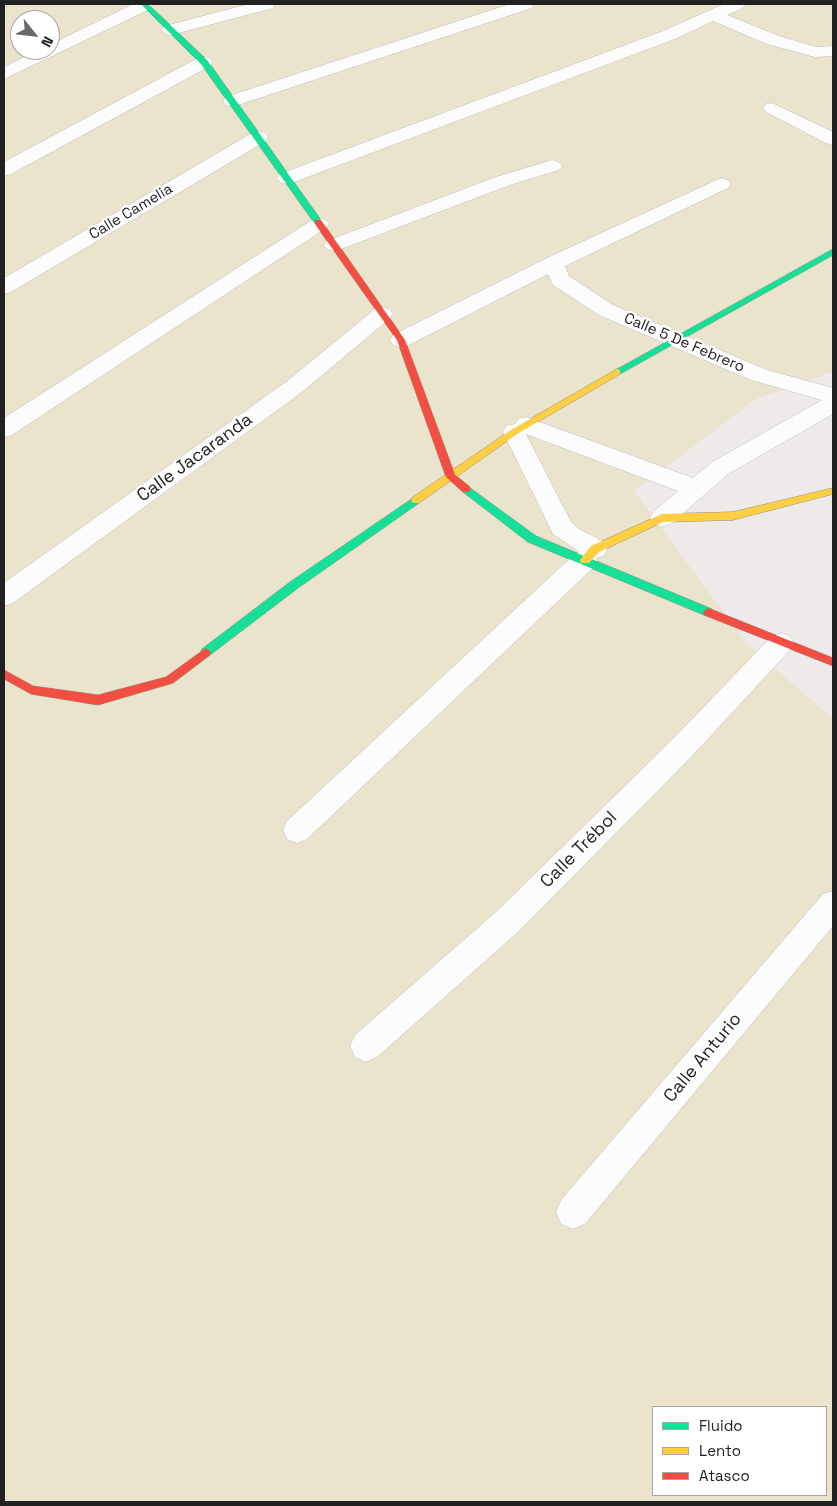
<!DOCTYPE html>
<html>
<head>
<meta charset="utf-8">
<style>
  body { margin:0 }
  #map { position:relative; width:837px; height:1506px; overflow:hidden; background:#eeeaea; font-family:"Space Grotesk",sans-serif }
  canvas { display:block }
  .frame { position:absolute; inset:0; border:5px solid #212121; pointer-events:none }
  .legend { position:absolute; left:652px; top:1406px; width:175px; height:90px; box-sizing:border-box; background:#fff; border:1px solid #a6a6a6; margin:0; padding:6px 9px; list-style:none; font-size:15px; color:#212121 }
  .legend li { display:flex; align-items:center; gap:10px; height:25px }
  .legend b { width:25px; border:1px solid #a6a6a6 }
  .north { position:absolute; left:10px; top:10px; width:50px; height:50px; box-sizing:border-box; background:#fff; border:1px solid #a6a6a6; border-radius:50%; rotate:119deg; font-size:14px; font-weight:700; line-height:20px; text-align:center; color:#212121 }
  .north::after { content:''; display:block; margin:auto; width:18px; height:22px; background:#696767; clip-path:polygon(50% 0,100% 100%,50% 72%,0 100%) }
</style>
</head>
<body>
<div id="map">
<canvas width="837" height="1506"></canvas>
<div class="frame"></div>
<ul class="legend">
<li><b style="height:6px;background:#16e098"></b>Fluido</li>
<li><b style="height:6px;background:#ffcf43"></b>Lento</li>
<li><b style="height:6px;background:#f24e42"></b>Atasco</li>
</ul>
<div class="north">N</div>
</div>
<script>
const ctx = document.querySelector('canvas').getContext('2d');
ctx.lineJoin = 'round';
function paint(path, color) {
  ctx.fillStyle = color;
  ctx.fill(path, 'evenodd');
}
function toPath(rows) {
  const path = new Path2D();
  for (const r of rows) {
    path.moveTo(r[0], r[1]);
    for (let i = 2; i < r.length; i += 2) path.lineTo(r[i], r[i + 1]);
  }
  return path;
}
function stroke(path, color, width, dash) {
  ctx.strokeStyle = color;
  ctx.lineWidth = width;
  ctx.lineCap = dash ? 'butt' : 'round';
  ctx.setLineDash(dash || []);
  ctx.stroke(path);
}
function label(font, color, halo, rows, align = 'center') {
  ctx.font = font + ' "Space Grotesk",sans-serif';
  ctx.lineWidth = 4.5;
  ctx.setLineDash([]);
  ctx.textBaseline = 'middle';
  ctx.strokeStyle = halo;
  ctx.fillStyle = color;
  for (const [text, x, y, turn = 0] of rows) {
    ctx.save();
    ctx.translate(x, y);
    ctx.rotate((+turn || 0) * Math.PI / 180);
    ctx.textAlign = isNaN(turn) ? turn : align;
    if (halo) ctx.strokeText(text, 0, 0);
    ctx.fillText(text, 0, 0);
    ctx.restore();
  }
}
paint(toPath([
  [4,4,833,4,833,372,756,399,634,491,747,644,833,719,833,1502,4,1502],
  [20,20,50,20,50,50,20,50],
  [653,1407,826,1407,826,1495,653,1495]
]), '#eae4cc');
const street = toPath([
  [133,4,152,5,150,9,4,79,4,67,39,50,50,50,50,45,133,4],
  [249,4,275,4,273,8,171,35,165,34,162,30,165,26,249,4],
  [510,4,534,4,532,8,238,105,232,106,226,105,223,101,226,97,510,4],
  [724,4,745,4,743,8,727,15,779,36,816,47,833,46,833,56,815,57,767,44,713,21,675,39,294,182,287,184,280,182,277,178,280,174,663,31,724,4],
  [204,57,210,58,213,62,210,66,11,174,4,176,4,162,198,58,204,57],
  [772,103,833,132,833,145,826,143,766,112,763,108,766,104,772,103],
  [259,131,266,133,268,137,266,141,11,292,4,294,4,278,252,133,259,131],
  [552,160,559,162,562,166,559,170,510,185,341,249,334,251,327,249,324,245,327,241,496,177,552,160],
  [721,178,728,180,731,184,728,188,565,266,569,276,613,305,767,370,833,388,833,414,728,474,671,524,662,527,653,524,650,518,653,512,678,491,526,434,571,522,579,529,604,542,607,549,604,556,596,558,597,560,594,567,307,839,297,843,287,839,283,830,287,821,576,553,580,552,553,534,503,432,506,426,515,424,518,419,526,417,693,478,712,462,822,400,751,380,599,315,553,285,548,274,409,345,401,347,393,345,390,340,393,335,547,258,721,178],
  [319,218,326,220,329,224,326,228,12,435,4,437,4,418,312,220,319,218],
  [382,307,389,309,393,314,389,319,302,392,13,603,4,606,4,583,286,382,375,309,382,307],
  [781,633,790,636,794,643,790,650,693,755,518,932,377,1057,366,1062,355,1057,350,1046,355,1035,496,912,673,739,772,636,781,633],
  [833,891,833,926,585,1224,573,1229,561,1224,556,1212,561,1200,823,894,833,891]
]);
const fast = toPath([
  [141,4,148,4,207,60,321,220,321,224,315,224,201,64,141,4],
  [833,249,833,255,620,374,614,374,612,372,833,249],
  [466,485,536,536,712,609,713,612,708,616,704,615,528,542,463,492,461,489,463,486,466,485],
  [416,496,419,497,421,500,419,503,298,588,210,655,202,655,201,652,202,649,290,582,416,496]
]);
const slow = toPath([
  [617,369,620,370,620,374,517,434,419,503,413,503,411,500,413,497,511,430,617,369],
  [833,488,833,494,733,520,663,522,599,552,589,563,581,563,580,560,591,546,662,514,733,512,833,488]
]);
const jam = toPath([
  [315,220,321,220,405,340,455,475,469,486,471,489,469,492,463,492,446,477,397,340,315,224,315,220],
  [708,608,833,658,833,666,704,615,703,612,708,608],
  [206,648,211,652,210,655,173,683,98,705,31,694,4,679,4,670,33,686,98,695,166,677,206,648]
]);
stroke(street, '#bfbdbd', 1);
stroke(fast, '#988c83', 1);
stroke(slow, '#988c83', 1);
stroke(jam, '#988c83', 1);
paint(street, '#fcfcfc');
paint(fast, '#16e098');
paint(slow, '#ffcf43');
paint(jam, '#f24e42');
label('15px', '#212121', '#fff', [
  ["Calle Camelia",131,212,-31],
  ["Calle 5 De Febrero",684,343,23]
]);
label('18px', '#212121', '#fff', [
  ["Calle Jacaranda",195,458,-36],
  ["Calle Trébol",579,850,-45],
  ["Calle Anturio",703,1058,-50]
]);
</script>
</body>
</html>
